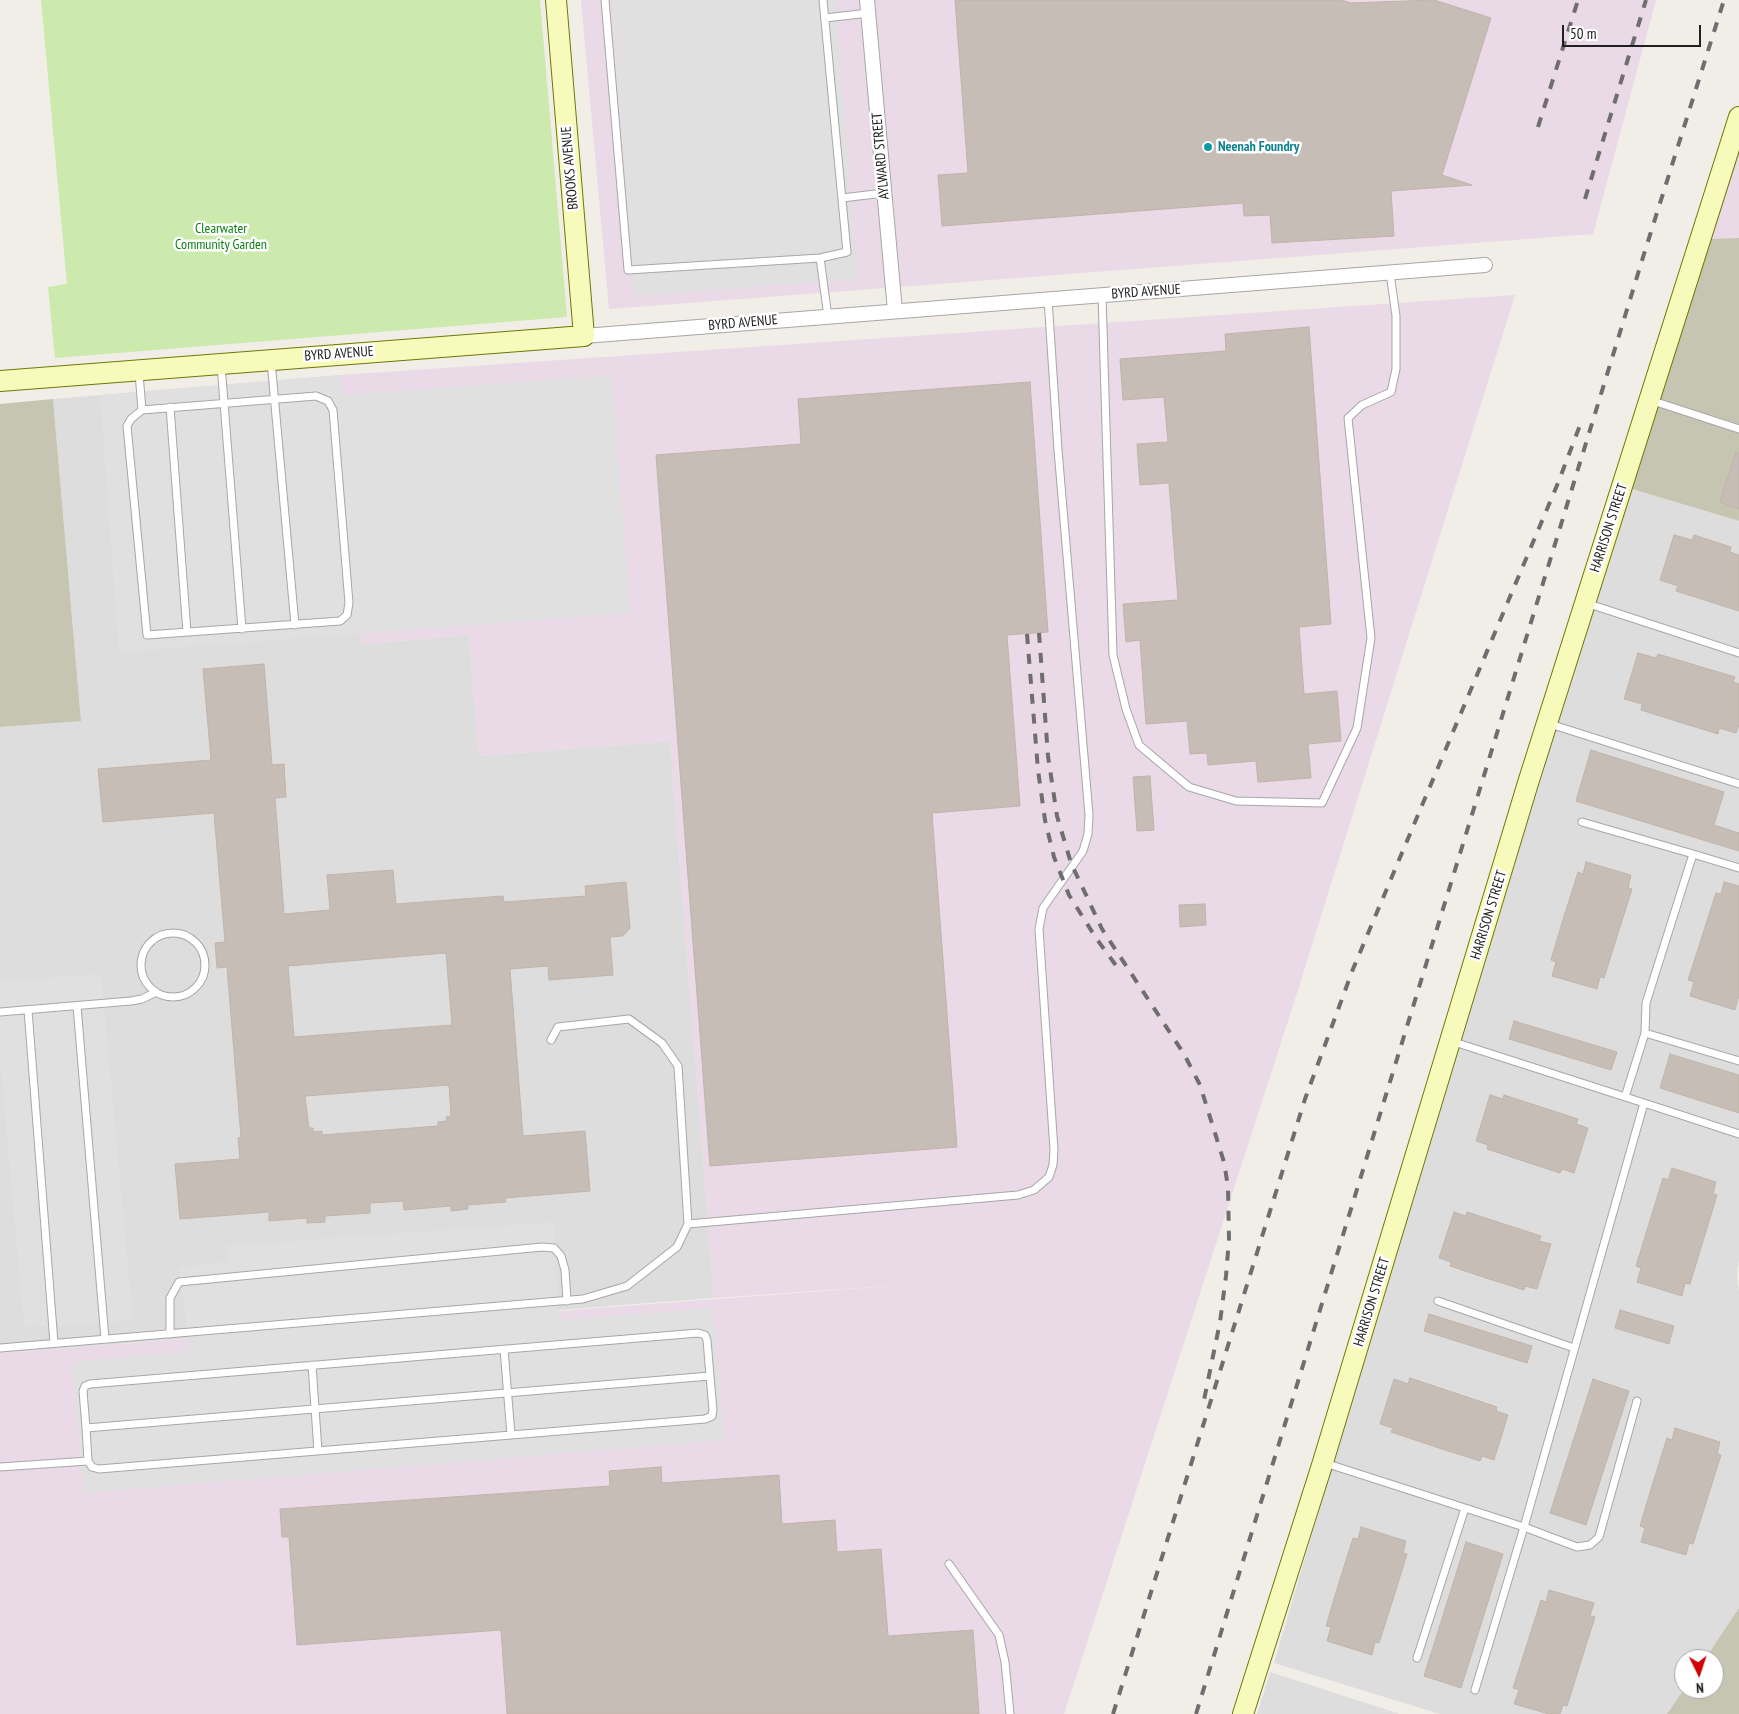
<!DOCTYPE html>
<html>
<head>
<meta charset="utf-8">
<style>
  body { margin:0 }
  #map { position:relative; width:1739px; height:1714px; overflow:hidden; background:#f1ede7; font-family:"PT Sans Narrow",sans-serif }
  canvas { display:block }
  .north { position:absolute; left:1674px; top:1649px; width:50px; height:50px; box-sizing:border-box; background:#fff; border:1px solid #a6a6a6; border-radius:50%; rotate:176deg; font-size:14px; font-weight:700; line-height:20px; text-align:center; color:#202020 }
  .north::after { content:''; display:block; margin:auto; width:18px; height:22px; background:#d00004; clip-path:polygon(50% 0,100% 100%,50% 72%,0 100%) }
  .scale { position:absolute; left:1562px; top:25px; width:139px; height:22px; box-sizing:border-box; border:2px solid #202020; border-top:0; padding-left:6px; font-size:15px; line-height:18px; white-space:nowrap; color:#202020; -webkit-text-stroke:4px #fff; paint-order:stroke }
</style>
</head>
<body>
<div id="map">
<canvas width="1739" height="1714"></canvas>
<div class="north">N</div>
<div class="scale">50 m</div>
</div>
<script>
const ctx = document.querySelector('canvas').getContext('2d');
ctx.lineJoin = 'round';
function paint(path, color) {
  ctx.fillStyle = color;
  ctx.fill(path, 'evenodd');
}
function toPath(rows) {
  const path = new Path2D();
  for (const r of rows) {
    if (r.length === 3) {
      path.moveTo(r[0] + r[2], r[1]);
      path.arc(r[0], r[1], r[2], 0, 2 * Math.PI);
      continue;
    }
    path.moveTo(r[0], r[1]);
    for (let i = 2; i < r.length; i += 2) path.lineTo(r[i], r[i + 1]);
  }
  return path;
}
function stroke(path, color, width, dash) {
  ctx.strokeStyle = color;
  ctx.lineWidth = width;
  ctx.lineCap = dash ? 'butt' : 'round';
  ctx.setLineDash(dash || []);
  ctx.stroke(path);
}
function label(font, color, halo, rows, align = 'center') {
  ctx.font = font + ' "PT Sans Narrow",sans-serif';
  ctx.lineWidth = 5;
  ctx.setLineDash([]);
  ctx.textBaseline = 'middle';
  ctx.strokeStyle = halo;
  ctx.fillStyle = color;
  for (const [text, x, y, turn = 0] of rows) {
    ctx.save();
    ctx.translate(x, y);
    ctx.rotate((+turn || 0) * Math.PI / 180);
    ctx.textAlign = isNaN(turn) ? turn : align;
    if (halo) ctx.strokeText(text, 0, 0);
    ctx.fillText(text, 0, 0);
    ctx.restore();
  }
}
paint(toPath([
  [341,375,362,644,469,635,479,756,670,741,714,1298,0,1353,0,727,81,720,53,399],
  [1622,486,1739,521,1739,1259,1737,1276,1739,1292,1739,1608,1705,1659,1684,1659,1684,1689,1667,1714,1440,1714,1274,1663],
  [1270,1672,1400,1714,1257,1714]
]), '#dedddd');
paint(toPath([
  [581,0,1656,0,1593,234,609,309],
  [1739,117,1739,238,1701,239],
  [1515,295,1297,993,1064,1714,0,1714,0,1353,930,1283,714,1298,670,741,479,756,469,635,362,644,341,375]
]), '#ead9e7');
paint(toPath([
  [1739,238,1739,521,1622,486,1701,239],
  [53,399,81,721,0,727,0,404],
  [1739,1608,1739,1714,1667,1714,1684,1689,1714,1689,1714,1659,1705,1659]
]), '#c5c5b2');
paint(toPath([
  [41,0,540,0,567,317,55,358,48,287,67,284]
]), '#cceaad');
paint(toPath([
  [612,0,835,0,857,279,634,296],
  [341,375,342,395,612,375,630,613,119,652,100,395],
  [101,974,133,1320,24,1327,0,1058,0,981],
  [554,1222,559,1320,713,1308,724,1440,84,1493,72,1362,190,1351,179,1267,228,1262,226,1246]
]), '#e0e0e0');
const building = toPath([
  [955,0,1341,0,1351,3,1434,0,1491,18,1442,175,1472,185,1391,191,1394,236,1272,243,1270,215,1244,216,1243,203,942,226,938,175,968,173,955,0],
  [1309,327,1331,624,1299,627,1304,694,1337,691,1341,741,1308,744,1311,778,1258,782,1256,761,1208,765,1207,753,1190,754,1187,721,1146,724,1140,640,1126,642,1123,604,1178,600,1169,483,1140,485,1137,444,1168,442,1164,397,1123,400,1120,359,1226,351,1225,334,1309,327],
  [1030,382,1048,632,1007,635,1020,806,932,813,957,1147,710,1166,656,455,801,444,798,399,1030,382],
  [1736,452,1739,453,1739,509,1720,502,1736,452],
  [1674,535,1692,540,1694,535,1731,547,1730,552,1739,555,1739,611,1676,591,1678,586,1660,580,1674,535],
  [1638,653,1656,658,1658,654,1735,677,1733,682,1739,684,1739,725,1736,733,1719,728,1718,734,1695,727,1641,710,1642,704,1624,699,1638,653],
  [264,664,272,765,284,764,286,797,275,798,284,914,330,910,327,875,393,870,396,904,503,896,504,902,586,896,585,886,626,882,630,928,623,936,610,937,613,975,549,980,548,966,510,969,523,1136,585,1131,590,1191,505,1198,506,1202,468,1205,468,1209,451,1211,451,1206,404,1210,403,1201,370,1203,370,1213,325,1216,325,1222,307,1223,307,1218,269,1221,269,1212,180,1219,175,1164,240,1159,238,1138,241,1137,227,967,217,968,215,943,225,942,214,813,103,822,98,769,211,760,203,669,264,664],
  [446,953,452,1025,294,1037,288,966,446,953],
  [449,1085,451,1116,446,1117,447,1121,438,1122,438,1126,322,1135,322,1131,313,1132,313,1128,309,1128,305,1096,449,1085],
  [1591,750,1724,792,1714,825,1739,833,1739,851,1576,801,1591,750],
  [1150,776,1154,830,1137,831,1133,777,1150,776],
  [1586,862,1631,875,1628,888,1632,889,1604,978,1600,977,1597,989,1552,976,1556,962,1551,960,1562,923,1578,872,1583,874,1586,862],
  [1724,882,1739,886,1739,995,1735,1010,1690,996,1694,982,1688,980,1716,893,1721,894,1724,882],
  [1205,904,1206,925,1180,927,1179,905,1205,904],
  [1514,1021,1617,1052,1611,1070,1509,1039,1514,1021],
  [1670,1054,1739,1075,1739,1113,1660,1088,1670,1054],
  [1490,1095,1503,1099,1504,1095,1578,1119,1576,1124,1588,1128,1574,1173,1562,1169,1560,1173,1523,1161,1487,1149,1488,1145,1476,1141,1490,1095],
  [1672,1168,1716,1182,1713,1194,1717,1195,1690,1284,1685,1283,1682,1296,1637,1282,1641,1268,1636,1266,1663,1178,1668,1180,1672,1168],
  [1454,1212,1466,1216,1467,1212,1541,1236,1539,1241,1551,1244,1537,1289,1525,1286,1524,1290,1486,1278,1450,1266,1451,1262,1439,1258,1454,1212],
  [1620,1310,1674,1326,1669,1344,1615,1328,1620,1310],
  [1429,1314,1532,1346,1527,1363,1424,1331,1429,1314],
  [1410,1378,1497,1407,1496,1411,1508,1415,1494,1460,1482,1456,1480,1461,1442,1449,1391,1432,1393,1428,1380,1424,1394,1379,1408,1384,1410,1378],
  [1593,1379,1629,1391,1586,1525,1550,1513,1593,1379],
  [1675,1428,1720,1442,1717,1454,1721,1455,1709,1493,1693,1544,1689,1543,1686,1555,1641,1542,1645,1528,1640,1526,1651,1489,1667,1438,1672,1440,1675,1428],
  [661,1467,662,1483,779,1475,782,1524,835,1520,837,1552,881,1549,888,1636,973,1630,979,1714,507,1714,501,1630,297,1645,289,1537,282,1537,280,1509,610,1486,609,1471,661,1467],
  [1361,1527,1406,1541,1403,1553,1407,1554,1395,1593,1379,1643,1375,1642,1372,1655,1327,1641,1331,1627,1326,1626,1337,1589,1353,1538,1358,1539,1361,1527],
  [1466,1542,1503,1554,1461,1688,1424,1676,1466,1542],
  [1549,1590,1594,1603,1590,1616,1595,1617,1583,1655,1567,1706,1563,1705,1560,1714,1549,1714,1514,1704,1519,1690,1513,1688,1541,1600,1546,1602,1549,1590]
]);
paint(building, '#c5bdb6');
stroke(building, '#c2b4a9', 1);
const lane = toPath([
  [605,0,628,270,820,258,847,252,823,0],
  [825,18,869,13],
  [842,198,884,193],
  [820,258,828,317],
  [1102,295,1113,655,1126,709,1139,745,1189,787,1236,801,1322,803,1357,728,1371,638,1348,418,1362,405,1391,392,1396,369,1396,316,1390,273],
  [271,361,295,625],
  [221,365,242,629],
  [139,373,142,410],
  [316,396,328,401,333,410,349,603,347,615,340,621,147,635,127,426,131,419,142,410,316,396],
  [1650,400,1739,429],
  [170,407,187,632],
  [1586,603,1739,653],
  [1550,724,1739,784],
  [1582,822,1693,854,1646,1003,1645,1033,1625,1097],
  [1693,854,1739,868],
  [173,965,32],
  [77,1006,105,1339],
  [28,1010,54,1343],
  [0,1012,131,1001,142,999,156,992],
  [1645,1033,1739,1061],
  [1644,1103,1739,1134],
  [688,1224,1018,1195,1034,1190,1049,1177,1053,1165,1054,1150,1039,929,1043,908,1083,851,1088,834,1089,815,1058,450,1048,299],
  [1438,1301,1574,1348],
  [170,1334,170,1298,179,1282,542,1247,554,1248,561,1256,565,1270,567,1301],
  [0,1348,583,1299,627,1286,677,1247,688,1224,678,1066,662,1043,629,1019,558,1027,551,1040],
  [504,1349,511,1435],
  [312,1365,318,1451],
  [86,1428,710,1376,713,1410,712,1416,705,1419,99,1469,92,1467,88,1461,86,1428,83,1391,85,1386,90,1384,698,1333,705,1335,707,1340,710,1376],
  [1325,1463,1524,1527,1644,1103,1451,1041],
  [0,1467,88,1461],
  [949,1564,999,1635,1005,1662,1010,1714],
  [1417,1658,1465,1508],
  [1475,1690,1524,1527,1577,1547,1590,1545,1599,1537,1637,1401]
]);
const street = toPath([
  [867,0,895,311],
  [584,336,1485,265]
]);
const secondary = toPath([
  [0,381,584,336,556,0],
  [1243,1714,1323,1462,1528,783,1739,117]
]);
stroke(lane, '#a7a7a7', 9);
stroke(street, '#a7a7a7', 16);
stroke(secondary, '#6f7905', 22);
stroke(lane, '#fff', 7);
stroke(street, '#fff', 14);
stroke(secondary, '#f8fabc', 20);
stroke(toPath([
  [1538,127,1578,0],
  [1585,199,1646,0],
  [1039,633,1048,756,1057,816,1071,863,1102,929,1184,1054,1200,1085,1224,1162,1228,1187,1229,1239,1226,1276,1220,1322,1204,1400],
  [1027,634,1038,770,1045,820,1054,857,1069,895,1096,938,1120,971],
  [1113,1714,1305,1099,1353,969,1558,483,1582,420],
  [1196,1714,1644,254,1724,0]
]), '#6e6e6e', 4, [10, 10]);
for (const [x, y, r, color] of [
  [1208,147,5,"#0f9aa8"]
]) {
  const dot = new Path2D();
  dot.arc(x, y, r, 0, 2 * Math.PI);
  ctx.fillStyle = color;
  ctx.fill(dot);
  stroke(dot, '#fff', 2);
}
label('bold 14px', '#0d838f', '#fff', [
  ["Neenah Foundry",1218,147]
], 'left');
label('14px', '#202020', '#fff', [
  ["AYLWARD STREET",881,156,-95],
  ["BROOKS AVENUE",570,168,-95],
  ["BYRD AVENUE",1146,292,-4],
  ["BYRD AVENUE",743,323,-5],
  ["BYRD AVENUE",339,354,-4],
  ["HARRISON STREET",1609,528,-72],
  ["HARRISON STREET",1489,915,-73],
  ["HARRISON STREET",1372,1302,-73]
]);
label('14px', '#0c8014', '#fff', [
  ["Clearwater",221,229],
  ["Community Garden",221,245]
]);
</script>
</body>
</html>
